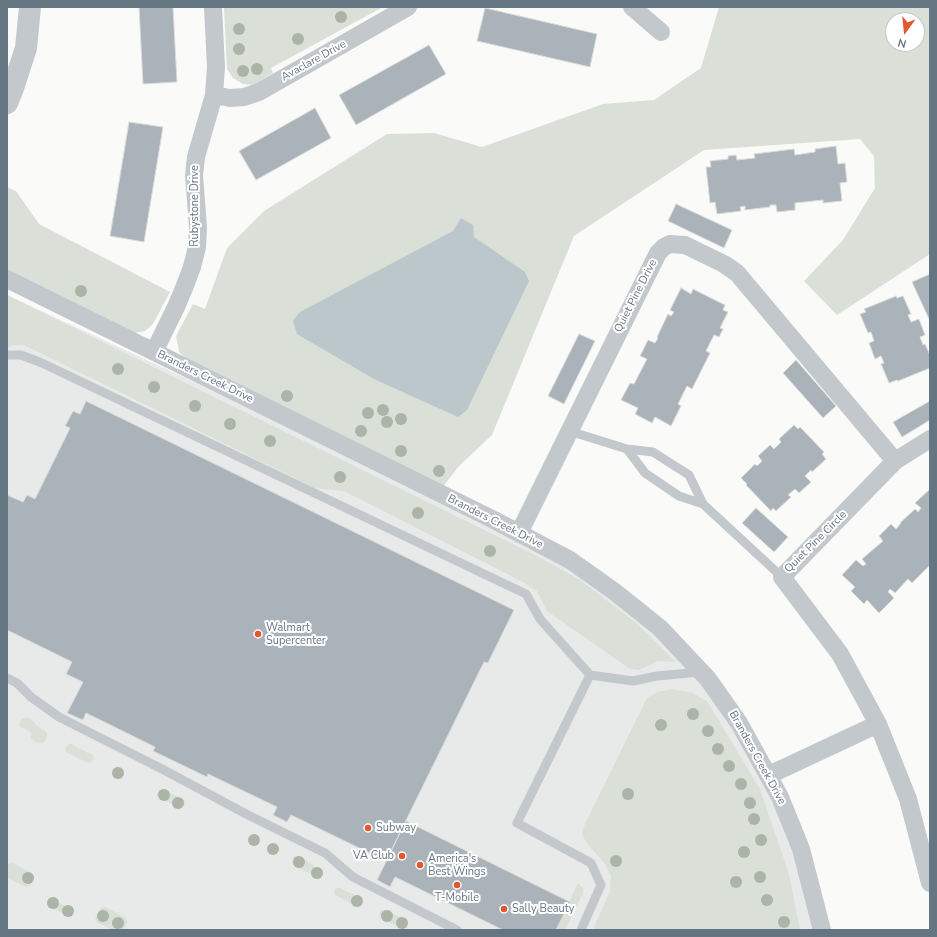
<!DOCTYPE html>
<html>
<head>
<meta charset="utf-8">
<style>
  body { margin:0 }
  #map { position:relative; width:937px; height:937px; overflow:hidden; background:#fafaf8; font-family:"Nunito Sans",sans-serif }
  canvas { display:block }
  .frame { position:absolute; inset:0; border:8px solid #657683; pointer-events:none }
  .north { position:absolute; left:885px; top:12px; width:40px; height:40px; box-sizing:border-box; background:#fff; border:1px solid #c1c8cd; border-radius:50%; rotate:195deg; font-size:11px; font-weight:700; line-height:16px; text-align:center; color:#657683 }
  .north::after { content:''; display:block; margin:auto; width:14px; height:18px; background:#e4572e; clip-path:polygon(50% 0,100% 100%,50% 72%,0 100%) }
</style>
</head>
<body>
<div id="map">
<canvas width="937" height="937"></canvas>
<div class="frame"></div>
<div class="north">N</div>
</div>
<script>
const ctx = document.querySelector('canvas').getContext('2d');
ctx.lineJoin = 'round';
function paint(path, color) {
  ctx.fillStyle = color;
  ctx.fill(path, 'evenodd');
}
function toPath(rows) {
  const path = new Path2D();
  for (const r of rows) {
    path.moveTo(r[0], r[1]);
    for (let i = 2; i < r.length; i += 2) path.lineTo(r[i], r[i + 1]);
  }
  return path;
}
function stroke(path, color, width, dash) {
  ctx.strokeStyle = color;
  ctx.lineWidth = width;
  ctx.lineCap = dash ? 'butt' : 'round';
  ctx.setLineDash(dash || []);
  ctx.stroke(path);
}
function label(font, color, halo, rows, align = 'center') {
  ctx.font = font + ' "Nunito Sans",sans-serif';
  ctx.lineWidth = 4;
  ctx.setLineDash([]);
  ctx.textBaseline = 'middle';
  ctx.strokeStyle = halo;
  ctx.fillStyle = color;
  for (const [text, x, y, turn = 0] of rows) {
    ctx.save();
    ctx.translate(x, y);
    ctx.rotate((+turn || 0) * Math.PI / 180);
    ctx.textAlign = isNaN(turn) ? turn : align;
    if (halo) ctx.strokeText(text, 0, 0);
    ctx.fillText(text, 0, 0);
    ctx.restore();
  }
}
paint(toPath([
  [7,295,519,533,660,628,769,775,822,930,7,930]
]), '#e8e9e9');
paint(toPath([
  [224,7,383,7,271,68,273,73,254,85,243,84,233,78,227,69],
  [719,7,930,7,930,254,837,315,804,281,843,240,875,188,874,156,860,139,704,150,574,236,492,435,459,466,442,488,193,364,179,352,176,336,193,304,205,309,227,248,264,211,387,134,434,133,482,147,603,104,654,100,701,68],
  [893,20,917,20,917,44,893,44],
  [7,187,16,191,39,224,170,292,153,324,145,331,134,333,7,271],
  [7,295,539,557,580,580,635,622,676,662,658,661,639,670,630,669,547,611,537,591,525,583,344,491,315,488,24,345,13,345,7,348],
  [672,689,692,693,707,701,760,789,789,874,800,930,593,930,610,891,611,876,606,865,586,842,582,834,585,824,647,698,658,692],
  [26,717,30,718,36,725,47,733,47,736,45,741,42,743,36,742,30,738,32,733,19,726,21,720],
  [71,744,93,755,94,758,92,762,88,763,66,752,65,749,67,745],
  [162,789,184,800,185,804,182,807,178,807,158,797,157,795,159,790],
  [294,856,298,856,321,870,322,874,319,878,293,865,292,862],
  [12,863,32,873,34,877,30,886,26,887,7,878,7,867,8,864],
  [578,883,583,888,583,893,565,930,556,930],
  [336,888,340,888,361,898,362,903,361,906,357,906,335,895,334,892],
  [48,899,51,899,73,910,74,913,72,917,70,917,48,906,47,903],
  [105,907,126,918,127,922,123,930,113,930,97,922,95,919,101,908],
  [381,910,385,910,407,920,408,924,406,928,401,928,381,918,379,915]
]), '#dadfd7');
paint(toPath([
  [461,218,473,225,474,237,525,272,529,281,467,410,458,417,374,379,297,334,293,321,300,312,453,231]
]), '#bbc7cb');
const building = toPath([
  [139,7,173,7,177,82,143,84,139,7],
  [485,8,597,34,590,67,477,41,485,8],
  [429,45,446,74,356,125,339,95,429,45],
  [315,108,331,138,256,180,239,151,315,108],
  [129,122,163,127,144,242,110,236,129,122],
  [836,146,838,164,845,163,847,182,840,183,842,201,823,203,823,200,795,203,795,210,777,212,776,205,770,205,770,207,745,210,745,206,740,207,741,211,717,214,715,202,710,203,706,167,711,167,710,161,728,159,728,156,736,155,737,160,755,158,754,154,794,149,795,155,815,152,815,149,836,146],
  [676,204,732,230,724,248,668,221,676,204],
  [930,274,930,318,929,319,912,282,930,274],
  [681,288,691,294,693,289,725,305,723,310,728,312,720,328,723,329,719,337,714,335,706,351,710,353,692,389,687,386,678,404,681,406,671,426,655,417,652,423,635,414,638,408,621,400,630,383,634,384,647,359,640,356,648,340,655,343,658,338,657,337,668,314,671,316,674,312,670,310,681,288],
  [896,296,897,298,903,296,911,314,908,315,911,322,919,319,925,335,920,337,923,345,925,344,930,355,930,368,898,381,897,380,889,383,881,364,884,363,881,356,875,359,869,343,874,341,871,332,868,333,860,314,866,312,864,309,896,296],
  [579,334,595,341,564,404,548,396,579,334],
  [796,360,836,406,823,418,783,373,796,360],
  [86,401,514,610,488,663,484,662,386,861,291,815,287,822,273,815,277,807,208,774,207,777,153,751,155,747,86,713,83,720,67,713,83,682,66,674,72,662,7,630,7,495,23,502,27,495,35,499,70,428,65,426,73,411,80,414,86,401],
  [930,401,930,420,902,437,893,422,930,401],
  [794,425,798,429,800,427,824,452,822,454,826,459,812,472,811,470,805,476,811,482,799,493,795,489,788,495,791,497,776,511,773,508,771,511,746,485,747,484,741,478,755,464,757,466,762,461,758,456,770,445,774,449,781,442,779,439,794,425],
  [930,489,930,565,912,583,908,579,895,593,890,589,888,592,894,598,879,613,867,600,864,604,851,591,855,587,842,575,856,560,863,566,866,564,862,559,883,541,879,536,891,524,896,529,901,523,900,523,915,509,918,512,921,508,915,503,930,489],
  [756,508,788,537,774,552,742,523,756,508],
  [406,821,570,902,556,930,503,930,395,877,390,887,377,880,406,821]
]);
paint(building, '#aab3b9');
stroke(building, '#dcdcda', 1);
stroke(toPath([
  [7,355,21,355,42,363,526,594,540,619,590,675],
  [569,431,627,449,653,452,689,475,703,504,782,577],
  [627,449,645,473,679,496,703,504],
  [7,678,17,683,31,697,59,717,164,770,248,815,325,853,353,877,457,930],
  [581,930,601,885,591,863,517,823,590,675,633,681,657,676,701,672]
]), '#c3c8cc', 9);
stroke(toPath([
  [632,7,661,32],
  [214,95,230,98,244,97,259,92,408,7],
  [7,279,494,520,570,560,615,592,660,628,708,679,739,723,780,797,801,849,822,930],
  [154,352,176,307,184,288,192,267,197,247,198,227,194,175,196,157,214,95,216,67,213,7],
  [930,439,895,461,782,577,840,654,878,724,908,799,930,883],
  [519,533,658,253,664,247,670,244,685,245,724,264,737,273,895,461],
  [769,775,878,724]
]), '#c3c8cc', 18);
stroke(toPath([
  [7,103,12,91,26,48,30,7]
]), '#c3c8cc', 22);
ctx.fillStyle = '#aab4a7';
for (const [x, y] of [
  [341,17],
  [239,29],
  [298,39],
  [239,49],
  [257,69],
  [243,71],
  [81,291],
  [118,369],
  [154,387],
  [287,396],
  [195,406],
  [383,410],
  [368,413],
  [401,419],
  [387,422],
  [230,424],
  [361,431],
  [270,441],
  [401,451],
  [439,471],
  [340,477],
  [418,513],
  [490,551],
  [693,714],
  [661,725],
  [708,731],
  [718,749],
  [729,766],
  [118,773],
  [741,784],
  [628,794],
  [164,795],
  [178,803],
  [750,803],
  [754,819],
  [254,840],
  [761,840],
  [273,849],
  [744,852],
  [616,861],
  [299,862],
  [317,873],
  [760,877],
  [28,878],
  [736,882],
  [767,900],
  [357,901],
  [53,903],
  [68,911],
  [103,916],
  [387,916],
  [784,922],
  [118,923],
  [402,923]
]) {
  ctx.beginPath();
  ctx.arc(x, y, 6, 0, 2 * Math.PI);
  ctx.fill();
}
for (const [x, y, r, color] of [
  [258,634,4,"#e4572e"],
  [368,828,4,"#e4572e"],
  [402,856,4,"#e4572e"],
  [420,865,4,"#e4572e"],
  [457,885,4,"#e4572e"],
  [504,909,4,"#e4572e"]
]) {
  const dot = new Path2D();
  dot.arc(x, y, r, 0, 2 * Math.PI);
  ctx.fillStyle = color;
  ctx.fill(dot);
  stroke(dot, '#fff', 1.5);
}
label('11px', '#657683', '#fff', [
  ["Avaclare Drive",314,61,-29],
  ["Rubystone Drive",195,206,-90],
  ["Quiet Pine Drive",636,296,-63],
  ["Branders Creek Drive",205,377,26],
  ["Branders Creek Drive",495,522,27],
  ["Quiet Pine Circle",816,542,-45],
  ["Branders Creek Drive",757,758,61]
]);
label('11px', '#657683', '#fff', [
  ["Walmart",266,628],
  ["Supercenter",266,641],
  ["Subway",376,828],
  ["VA Club",394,856,"right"],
  ["America's",428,859],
  ["Best Wings",428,872],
  ["T-Mobile",457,898,"center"],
  ["Sally Beauty",512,909]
], 'left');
</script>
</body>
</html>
